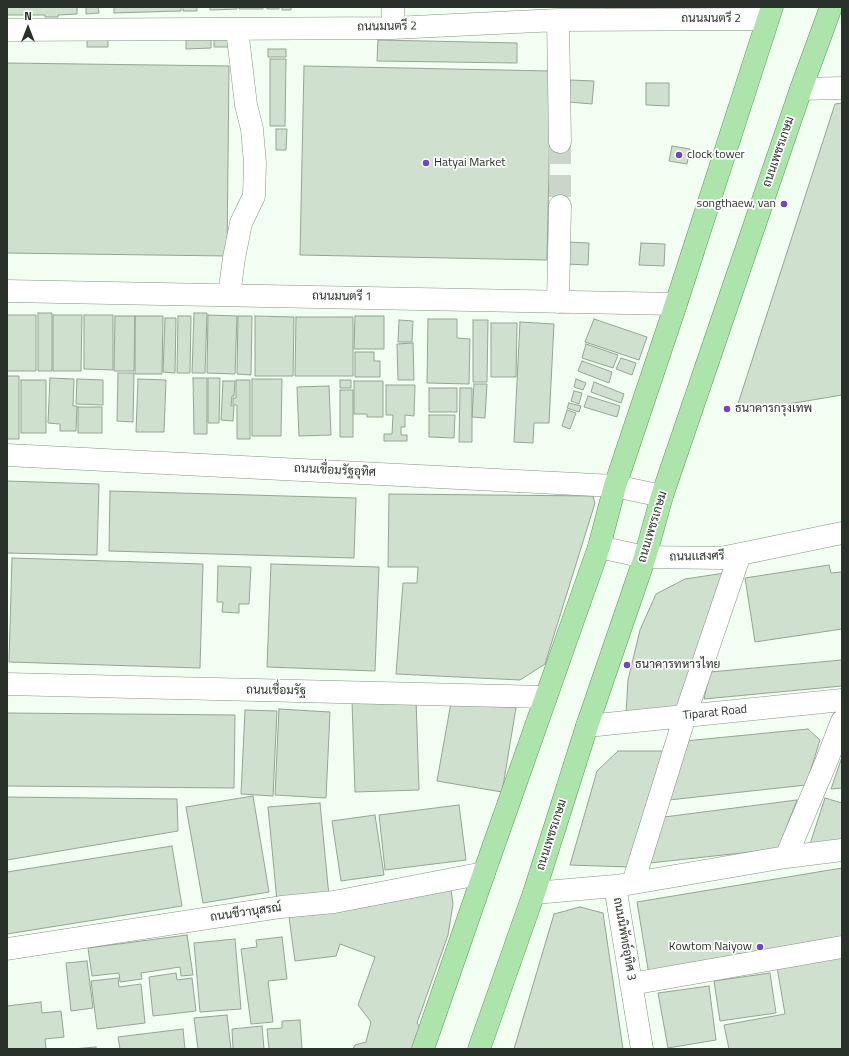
<!DOCTYPE html>
<html>
<head>
<meta charset="utf-8">
<style>
  body { margin:0 }
  #map { position:relative; width:849px; height:1056px; overflow:hidden; background:#f3fef2; font-family:"Titillium Web",sans-serif }
  canvas { display:block }
  .frame { position:absolute; inset:0; border:8px solid #2a312a; pointer-events:none }
  .north { position:absolute; left:8px; top:8px; width:40px; height:40px; -webkit-text-stroke:3px #fff; paint-order:stroke; rotate:0deg; font-size:11px; font-weight:700; line-height:16px; text-align:center; color:#2a312a }
  .north::after { content:''; display:block; margin:auto; width:14px; height:18px; background:#2a312a; clip-path:polygon(50% 0,100% 100%,50% 72%,0 100%) }
</style>
</head>
<body>
<div id="map">
<canvas width="849" height="1056"></canvas>
<div class="frame"></div>
<div class="north">N</div>
</div>
<script>
const ctx = document.querySelector('canvas').getContext('2d');
ctx.lineJoin = 'round';
function paint(path, color) {
  ctx.fillStyle = color;
  ctx.fill(path, 'evenodd');
}
function toPath(rows) {
  const path = new Path2D();
  for (const r of rows) {
    path.moveTo(r[0], r[1]);
    for (let i = 2; i < r.length; i += 2) path.lineTo(r[i], r[i + 1]);
  }
  return path;
}
function stroke(path, color, width, dash) {
  ctx.strokeStyle = color;
  ctx.lineWidth = width;
  ctx.lineCap = dash ? 'butt' : 'round';
  ctx.setLineDash(dash || []);
  ctx.stroke(path);
}
function label(font, color, halo, rows, align = 'center') {
  ctx.font = font + ' "Titillium Web",Sarabun,sans-serif';
  ctx.lineWidth = 3.5;
  ctx.setLineDash([]);
  ctx.textBaseline = 'middle';
  ctx.strokeStyle = halo;
  ctx.fillStyle = color;
  for (const [text, x, y, turn = 0] of rows) {
    ctx.save();
    ctx.translate(x, y);
    ctx.rotate((+turn || 0) * Math.PI / 180);
    ctx.textAlign = isNaN(turn) ? turn : align;
    if (halo) ctx.strokeText(text, 0, 0);
    ctx.fillText(text, 0, 0);
    ctx.restore();
  }
}
const building = toPath([
  [7,7,77,7,77,14,58,15,58,17,45,17,45,15,7,15,7,7],
  [86,7,98,7,99,13,86,14,86,7],
  [114,7,181,7,181,11,114,13,114,7],
  [183,7,197,7,197,11,183,11,183,7],
  [210,7,237,7,237,9,210,10,210,7],
  [239,7,263,7,263,9,239,9,239,7],
  [267,7,279,7,279,9,267,9,267,7],
  [282,7,291,7,291,10,282,10,282,7],
  [607,7,690,7,690,12,607,13,607,7],
  [186,36,211,36,211,48,186,49,186,36],
  [214,36,235,36,235,47,214,47,214,36],
  [87,40,108,40,108,47,87,47,87,40],
  [378,40,517,43,517,63,377,61,378,40],
  [268,49,286,49,286,57,268,57,268,49],
  [270,59,286,59,285,126,270,126,270,59],
  [7,63,229,66,227,256,7,253,7,63],
  [304,66,551,71,547,260,300,255,304,66],
  [570,80,594,81,592,104,569,102,570,80],
  [646,83,669,83,669,106,646,105,646,83],
  [842,103,842,395,735,413,835,104,842,103],
  [276,129,287,129,286,150,276,150,276,129],
  [672,146,690,149,687,164,669,161,672,146],
  [567,242,589,243,588,265,566,264,567,242],
  [641,243,665,244,664,266,639,265,641,243],
  [38,313,52,313,52,371,38,371,38,313],
  [194,313,207,313,205,373,192,373,194,313],
  [7,315,36,315,36,371,7,371,7,315],
  [53,315,82,315,81,371,53,371,53,315],
  [84,315,113,315,113,370,84,369,84,315],
  [208,315,237,316,235,374,207,373,208,315],
  [115,316,135,316,134,371,114,371,115,316],
  [135,316,163,316,162,374,135,374,135,316],
  [178,316,191,316,190,373,177,373,178,316],
  [238,316,252,316,251,375,237,374,238,316],
  [255,316,294,317,293,376,255,376,255,316],
  [355,316,384,316,384,349,354,349,355,316],
  [296,317,353,317,353,376,295,376,296,317],
  [165,318,176,318,175,373,163,372,165,318],
  [428,319,457,319,457,338,470,339,469,384,427,383,428,319],
  [594,319,647,337,639,360,585,342,594,319],
  [399,320,413,321,412,342,398,342,399,320],
  [473,320,488,320,487,382,473,382,473,320],
  [520,322,554,324,549,423,534,423,533,443,514,442,520,322],
  [491,323,517,323,516,377,491,377,491,323],
  [413,343,414,380,398,380,397,344,413,343],
  [586,344,618,355,613,368,582,358,586,344],
  [355,352,374,352,374,361,380,361,380,377,355,377,355,352],
  [621,358,636,363,632,375,616,369,621,358],
  [582,361,612,372,609,383,578,371,582,361],
  [118,373,134,373,133,422,117,421,118,373],
  [7,376,19,376,19,439,7,439,7,376],
  [50,378,74,379,73,406,77,406,76,431,60,431,60,424,48,423,50,378],
  [193,378,207,378,207,434,194,434,193,378],
  [208,378,220,378,219,423,208,423,208,378],
  [77,379,103,380,103,405,76,404,77,379],
  [138,379,166,380,164,432,136,432,138,379],
  [252,379,282,379,281,436,252,436,252,379],
  [576,379,586,383,583,390,574,387,576,379],
  [21,380,46,380,46,433,21,433,21,380],
  [236,380,250,380,250,439,237,439,237,405,233,405,233,398,236,398,236,380],
  [340,380,351,380,351,388,340,388,340,380],
  [223,381,235,381,234,396,232,396,231,406,234,406,233,421,221,420,223,381],
  [354,381,383,381,383,417,367,417,367,414,354,414,354,381],
  [594,382,624,394,621,403,591,392,594,382],
  [474,384,487,384,485,418,472,417,474,384],
  [386,385,415,385,414,416,405,415,405,427,401,427,401,435,407,435,407,441,384,441,384,434,392,434,393,415,386,415,386,385],
  [329,386,331,435,299,436,297,387,329,386],
  [429,388,457,388,457,412,429,412,429,388],
  [460,388,472,388,472,442,459,442,460,388],
  [340,390,353,390,353,437,340,437,340,390],
  [574,391,582,393,579,404,571,401,574,391],
  [588,396,620,406,617,417,584,407,588,396],
  [569,403,581,406,579,412,567,408,569,403],
  [78,407,102,407,102,433,78,433,78,407],
  [567,410,576,413,570,429,562,426,567,410],
  [429,415,455,415,454,438,429,437,429,415],
  [7,481,99,484,97,555,7,553,7,481],
  [110,491,356,498,354,558,109,551,110,491],
  [389,494,593,496,595,503,545,664,520,680,396,674,403,583,417,583,418,567,388,567,389,494],
  [12,558,203,564,200,668,9,662,12,558],
  [271,564,379,567,375,671,267,667,271,564],
  [829,565,831,573,842,572,842,629,755,642,745,578,829,565],
  [218,566,251,567,249,604,239,604,239,613,222,612,223,602,217,602,218,566],
  [725,573,683,707,626,714,628,680,640,630,656,594,685,579,725,573],
  [842,660,842,686,704,699,710,672,842,660],
  [452,697,516,708,502,792,437,781,452,697],
  [416,699,419,790,355,792,352,701,416,699],
  [279,709,330,712,326,798,275,795,279,709],
  [245,710,277,711,273,796,241,794,245,710],
  [7,713,235,715,234,788,7,786,7,713],
  [808,729,820,740,806,785,669,800,685,741,808,729],
  [618,751,664,751,629,867,570,865,597,771,618,751],
  [842,757,842,788,831,789,842,757],
  [253,796,269,892,203,903,186,807,253,796],
  [7,797,177,799,178,831,7,860,7,797],
  [825,798,842,803,842,844,809,847,825,798],
  [797,800,778,849,650,863,664,817,797,800],
  [320,803,329,896,277,901,268,807,320,803],
  [459,805,466,860,385,870,379,815,459,805],
  [375,815,384,875,341,881,332,821,375,815],
  [172,846,182,906,7,934,7,872,172,846],
  [842,868,842,940,649,975,637,902,842,868],
  [451,890,453,904,448,935,417,1023,423,1032,414,1049,353,1049,355,1045,366,1042,371,1022,358,1005,375,957,340,944,336,956,295,961,288,910,451,890],
  [580,907,603,913,623,1049,514,1049,554,914,580,907],
  [187,935,193,975,181,976,180,967,141,973,142,979,120,982,119,973,92,976,88,948,187,935],
  [282,937,287,979,268,981,273,1022,251,1024,241,949,257,947,256,940,282,937],
  [235,939,241,1009,200,1012,194,943,235,939],
  [842,955,842,1049,729,1049,724,1025,785,1014,777,967,842,955],
  [87,961,93,1008,71,1011,66,963,87,961],
  [176,973,177,980,192,978,196,1011,153,1016,149,977,176,973],
  [770,973,776,1013,720,1021,714,981,770,973],
  [118,978,119,987,141,984,145,1023,97,1029,91,981,118,978],
  [709,986,716,1040,668,1048,658,993,709,986],
  [41,1002,42,1013,61,1011,64,1037,45,1039,46,1049,7,1049,7,1006,41,1002],
  [227,1015,231,1049,198,1049,194,1018,227,1015],
  [300,1020,302,1049,269,1049,267,1029,282,1028,282,1021,300,1020],
  [262,1026,264,1049,233,1049,232,1029,262,1026],
  [183,1029,185,1049,120,1049,118,1037,183,1029],
  [96,1047,96,1049,72,1049,96,1047]
]);
paint(building, '#cfe1ce');
stroke(building, '#94a493', 1);
stroke(toPath([
  [560,142,560,206]
]), '#cbd5ca', 22, [22, 11]);
const minor = toPath([
  [393,7,393,28],
  [558,20,560,142],
  [7,30,393,28,558,20,767,19],
  [801,89,842,88],
  [7,291,676,304],
  [229,295,234,258,241,223,254,196,255,163,252,129,246,105,237,29],
  [558,302,560,206],
  [7,455,615,486,662,496],
  [599,547,645,557,721,558,842,533],
  [7,684,546,697],
  [587,726,842,700],
  [786,857,827,760,842,721],
  [633,883,685,716,740,554],
  [622,885,786,857,842,850],
  [534,893,615,886,642,1049],
  [7,949,281,907,334,902,484,873],
  [631,984,842,947]
]);
const major = toPath([
  [423,1049,484,873,599,547,615,486,676,304,772,7],
  [479,1049,534,893,587,726,645,557,662,496,801,89,831,7]
]);
stroke(minor, '#839483', 23);
stroke(major, '#5a9a5b', 23);
stroke(minor, '#fff', 22);
stroke(major, '#ace4ac', 22);
for (const [x, y, r, color] of [
  [679,155,4,"#6f48c1"],
  [426,163,4,"#6f48c1"],
  [784,204,4,"#6f48c1"],
  [727,409,4,"#6f48c1"],
  [627,665,4,"#6f48c1"],
  [760,947,4,"#6f48c1"]
]) {
  const dot = new Path2D();
  dot.arc(x, y, r, 0, 2 * Math.PI);
  ctx.fillStyle = color;
  ctx.fill(dot);
  stroke(dot, '#fff', 1.5);
}
label('12px', '#2a312a', '#fff', [
  ["ถนนมนตรี 2",711,19],
  ["ถนนมนตรี 2",387,27,-1],
  ["ถนนเพชรเกษม",779,152,-71],
  ["ถนนมนตรี 1",342,297,1],
  ["ถนนเชื่อมรัฐอุทิศ",335,471,3],
  ["ถนนเพชรเกษม",653,527,-73],
  ["ถนนเเสงศรี",697,557,-1],
  ["ถนนเชื่อมรัฐ",276,691,1],
  ["Tiparat Road",715,713,-6],
  ["ถนนเพชรเกษม",552,835,-72],
  ["ถนนชีวานุสรณ์",246,913,-8],
  ["ถนนนิพัทธ์อุทิศ 3",624,939,80]
]);
label('12px', '#2a312a', '#fff', [
  ["clock tower",687,155],
  ["Hatyai Market",434,163],
  ["songthaew, van",776,204,"right"],
  ["ธนาคารกรุงเทพ",735,409],
  ["ธนาคารทหารไทย",635,665],
  ["Kowtom Naiyow",752,947,"right"]
], 'left');
</script>
</body>
</html>
